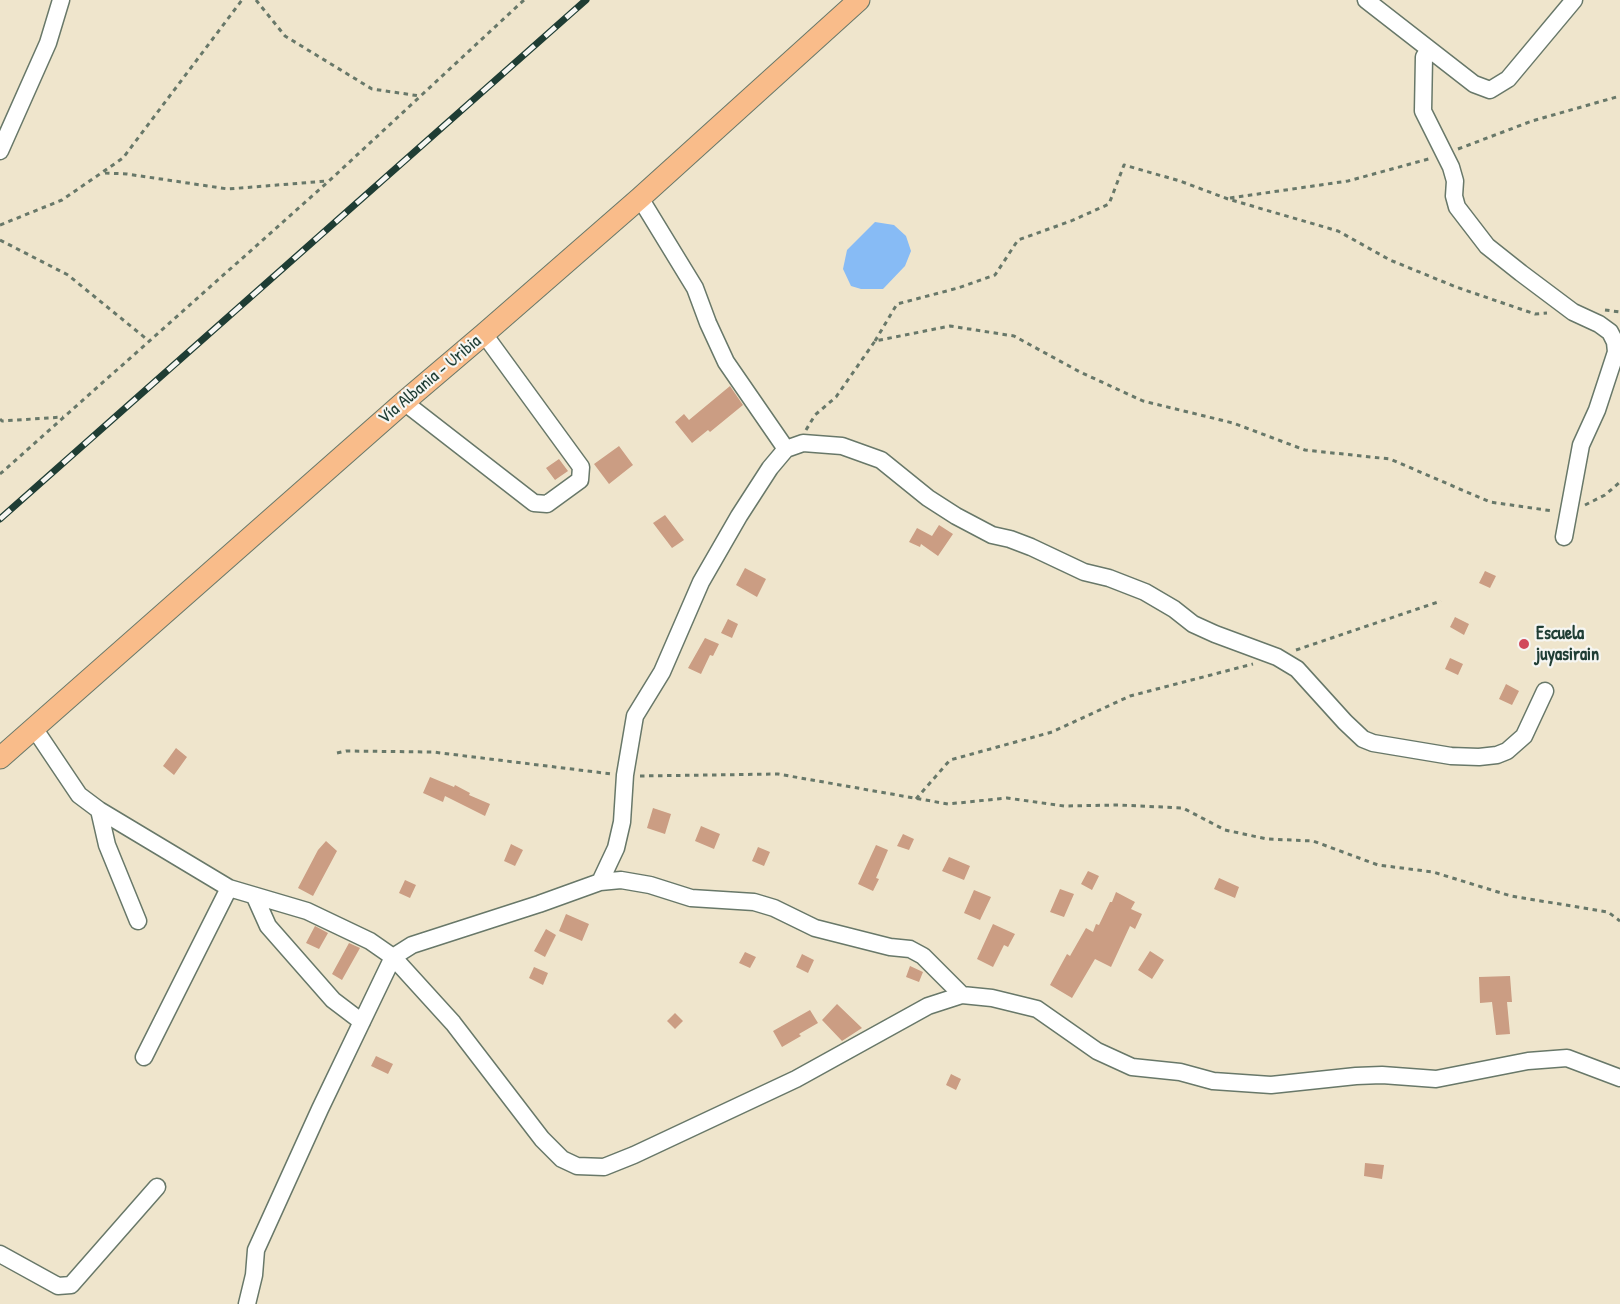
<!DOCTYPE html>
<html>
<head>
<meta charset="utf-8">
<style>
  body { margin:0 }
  canvas { display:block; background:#efe5cc }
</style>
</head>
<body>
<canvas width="1620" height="1304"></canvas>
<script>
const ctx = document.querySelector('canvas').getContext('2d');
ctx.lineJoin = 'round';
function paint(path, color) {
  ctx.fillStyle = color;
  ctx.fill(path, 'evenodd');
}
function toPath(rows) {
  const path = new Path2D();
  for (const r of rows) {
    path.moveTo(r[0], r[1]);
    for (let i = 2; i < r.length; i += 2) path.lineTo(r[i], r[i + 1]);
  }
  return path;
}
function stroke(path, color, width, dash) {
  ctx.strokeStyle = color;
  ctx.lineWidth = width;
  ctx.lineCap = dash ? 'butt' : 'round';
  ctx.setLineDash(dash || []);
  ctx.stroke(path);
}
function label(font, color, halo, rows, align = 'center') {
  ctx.font = font + ' "Patrick Hand",sans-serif';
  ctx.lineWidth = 4.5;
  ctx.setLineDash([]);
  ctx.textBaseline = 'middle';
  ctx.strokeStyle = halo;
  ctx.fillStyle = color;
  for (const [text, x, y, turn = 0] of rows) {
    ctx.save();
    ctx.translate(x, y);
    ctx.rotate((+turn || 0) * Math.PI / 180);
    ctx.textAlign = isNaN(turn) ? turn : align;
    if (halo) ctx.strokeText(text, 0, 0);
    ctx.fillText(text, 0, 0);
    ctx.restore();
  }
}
paint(toPath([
  [875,222,894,225,906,236,911,251,905,266,883,289,861,289,851,286,843,269,847,250]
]), '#87bbf5');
paint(toPath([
  [730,386,743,405,710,432,708,430,692,443,675,422,684,414,689,420],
  [619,446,633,465,609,484,594,464],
  [559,459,568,471,555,480,546,468],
  [665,515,684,540,672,548,653,523],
  [939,525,953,534,938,556,921,544,920,547,909,542,917,528,932,536],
  [745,568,766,579,757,597,736,585],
  [1485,571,1496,576,1490,588,1479,583],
  [1455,617,1469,624,1464,635,1450,627],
  [728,619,738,624,732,638,721,633],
  [705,638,719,644,713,656,710,655,701,674,688,668],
  [1450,658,1463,664,1458,675,1445,669],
  [1506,684,1519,691,1512,705,1499,699],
  [176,748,187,757,174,775,163,766],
  [430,777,454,787,455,785,470,793,469,795,490,804,485,816,445,796,443,802,423,793],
  [653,808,671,814,665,834,647,828],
  [701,826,720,834,714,849,695,841],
  [903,834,914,839,909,850,897,846],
  [326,841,337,851,313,896,298,888,318,850],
  [511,844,523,850,515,866,504,861],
  [876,845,888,850,876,878,879,879,873,891,858,884],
  [758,847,770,852,764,866,752,861],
  [949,857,970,866,964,880,942,871],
  [1088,871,1099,876,1092,890,1081,884],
  [1219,878,1239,887,1235,898,1214,889],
  [405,880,416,885,410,898,399,893],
  [1060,889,1074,894,1064,917,1050,912],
  [974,890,991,897,980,920,964,913],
  [1116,892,1135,902,1131,909,1142,914,1135,929,1130,926,1111,967,1095,959,1072,998,1050,985,1067,954,1070,956,1086,928,1093,932,1096,924,1099,925,1110,902,1112,902],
  [566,914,589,924,582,941,559,931],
  [993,924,1015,934,1008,947,1004,945,993,967,977,959],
  [315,926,328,933,319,949,306,943],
  [546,929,556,935,545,957,534,951],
  [349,943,360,948,342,980,332,974],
  [1150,951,1164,960,1152,979,1138,970],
  [745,952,756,957,750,968,739,963],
  [802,954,814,960,808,973,796,967],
  [910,966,923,972,919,982,906,977],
  [534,967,548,973,543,985,529,978],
  [1510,976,1512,1002,1507,1002,1510,1034,1496,1035,1492,1002,1480,1003,1479,977],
  [837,1004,862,1028,842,1041,822,1020],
  [810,1010,818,1023,799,1034,801,1036,782,1047,773,1031],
  [675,1013,683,1021,675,1029,667,1021],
  [376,1056,393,1064,388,1074,371,1066],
  [951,1074,961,1079,956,1090,946,1085],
  [1365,1163,1384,1165,1382,1179,1364,1176]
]), '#cb9d83');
const minor = toPath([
  [1366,0,1474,84,1490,90,1508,79,1574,0],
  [1429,49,1424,57,1423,111,1451,167,1455,181,1454,196,1457,207,1487,246,1521,273,1573,312,1599,324,1610,332,1615,342,1616,352,1597,410,1581,445,1564,537],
  [0,151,48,43,61,0],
  [640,198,695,288,708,323,726,362,786,449],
  [404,402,534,503,547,504,580,480,581,467,484,334],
  [34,728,79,795,99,810,229,888,307,911,370,941,393,957,453,1023,542,1139,562,1159,577,1166,604,1167,634,1155,796,1079,928,1006,962,995,992,998,1037,1009,1097,1051,1132,1067,1180,1072,1213,1081,1271,1085,1356,1076,1382,1075,1436,1079,1528,1061,1567,1058,1620,1078],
  [99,810,107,845,138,921],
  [600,882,616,848,622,822,625,775,635,716,662,672,701,582,739,516,770,468,786,449,803,443,842,446,881,460,928,498,956,516,992,535,1010,539,1031,547,1084,572,1109,578,1145,592,1174,609,1193,624,1215,634,1277,657,1297,669,1345,722,1363,739,1373,743,1451,756,1479,757,1497,755,1507,751,1524,736,1545,691],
  [255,897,268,926,333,1000,362,1022],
  [144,1057,229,888],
  [0,1254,58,1286,71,1285,157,1187],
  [247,1304,254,1275,256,1250,320,1109,393,957,412,945,539,904,600,882,621,880,650,885,691,898,754,902,774,908,815,928,890,947,910,949,923,956,962,995]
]);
const major = toPath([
  [0,758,404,402,484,334,640,198,859,0]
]);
stroke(minor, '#687869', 19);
stroke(major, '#687869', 23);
stroke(toPath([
  [256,0,285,36,372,89,420,96],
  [1458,149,1532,121,1620,96],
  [105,173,127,174,228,189,327,181],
  [1230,198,1348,181,1432,158],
  [0,225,62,200,123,158,242,0],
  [0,240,68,275,149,341],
  [1605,310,1620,312],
  [875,341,897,304,958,288,995,275,1018,240,1071,221,1109,204,1124,165,1180,181,1228,199,1338,231,1390,260,1456,287,1535,314,1547,313],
  [0,419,2,421,63,417],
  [806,430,815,415,836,397,875,341,950,326,1014,336,1080,372,1143,401,1233,423,1305,450,1390,459,1490,502,1553,511],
  [0,474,329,181,524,0],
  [1585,505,1605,495,1620,482],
  [1296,650,1441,601],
  [337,753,346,751,433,752,612,774],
  [640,776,778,774,948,804,1007,798,1064,806,1119,805,1183,808,1225,830,1267,839,1313,841,1378,865,1433,872,1511,896,1608,912,1620,921],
  [916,799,950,760,1052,732,1130,696,1253,664]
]), '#687869', 3, [4.5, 4.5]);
stroke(minor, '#fff', 16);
stroke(major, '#f9bc8a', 21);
const rail = toPath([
  [0,519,586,0]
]);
stroke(rail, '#1f3d34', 7);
stroke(rail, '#f6f6f2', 4.5, [14]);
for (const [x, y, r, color] of [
  [1524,644,6,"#d1495b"]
]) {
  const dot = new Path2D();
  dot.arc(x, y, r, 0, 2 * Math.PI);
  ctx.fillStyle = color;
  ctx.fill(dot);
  stroke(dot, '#f6f6f2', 2);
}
label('18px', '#1f3d34', '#f6f6f2', [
  ["Vía Albania - Uribia",430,380,-40]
]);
label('bold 18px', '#1f3d34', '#f6f6f2', [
  ["Escuela",1536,634],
  ["juyasirain",1536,655]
], 'left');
</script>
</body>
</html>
